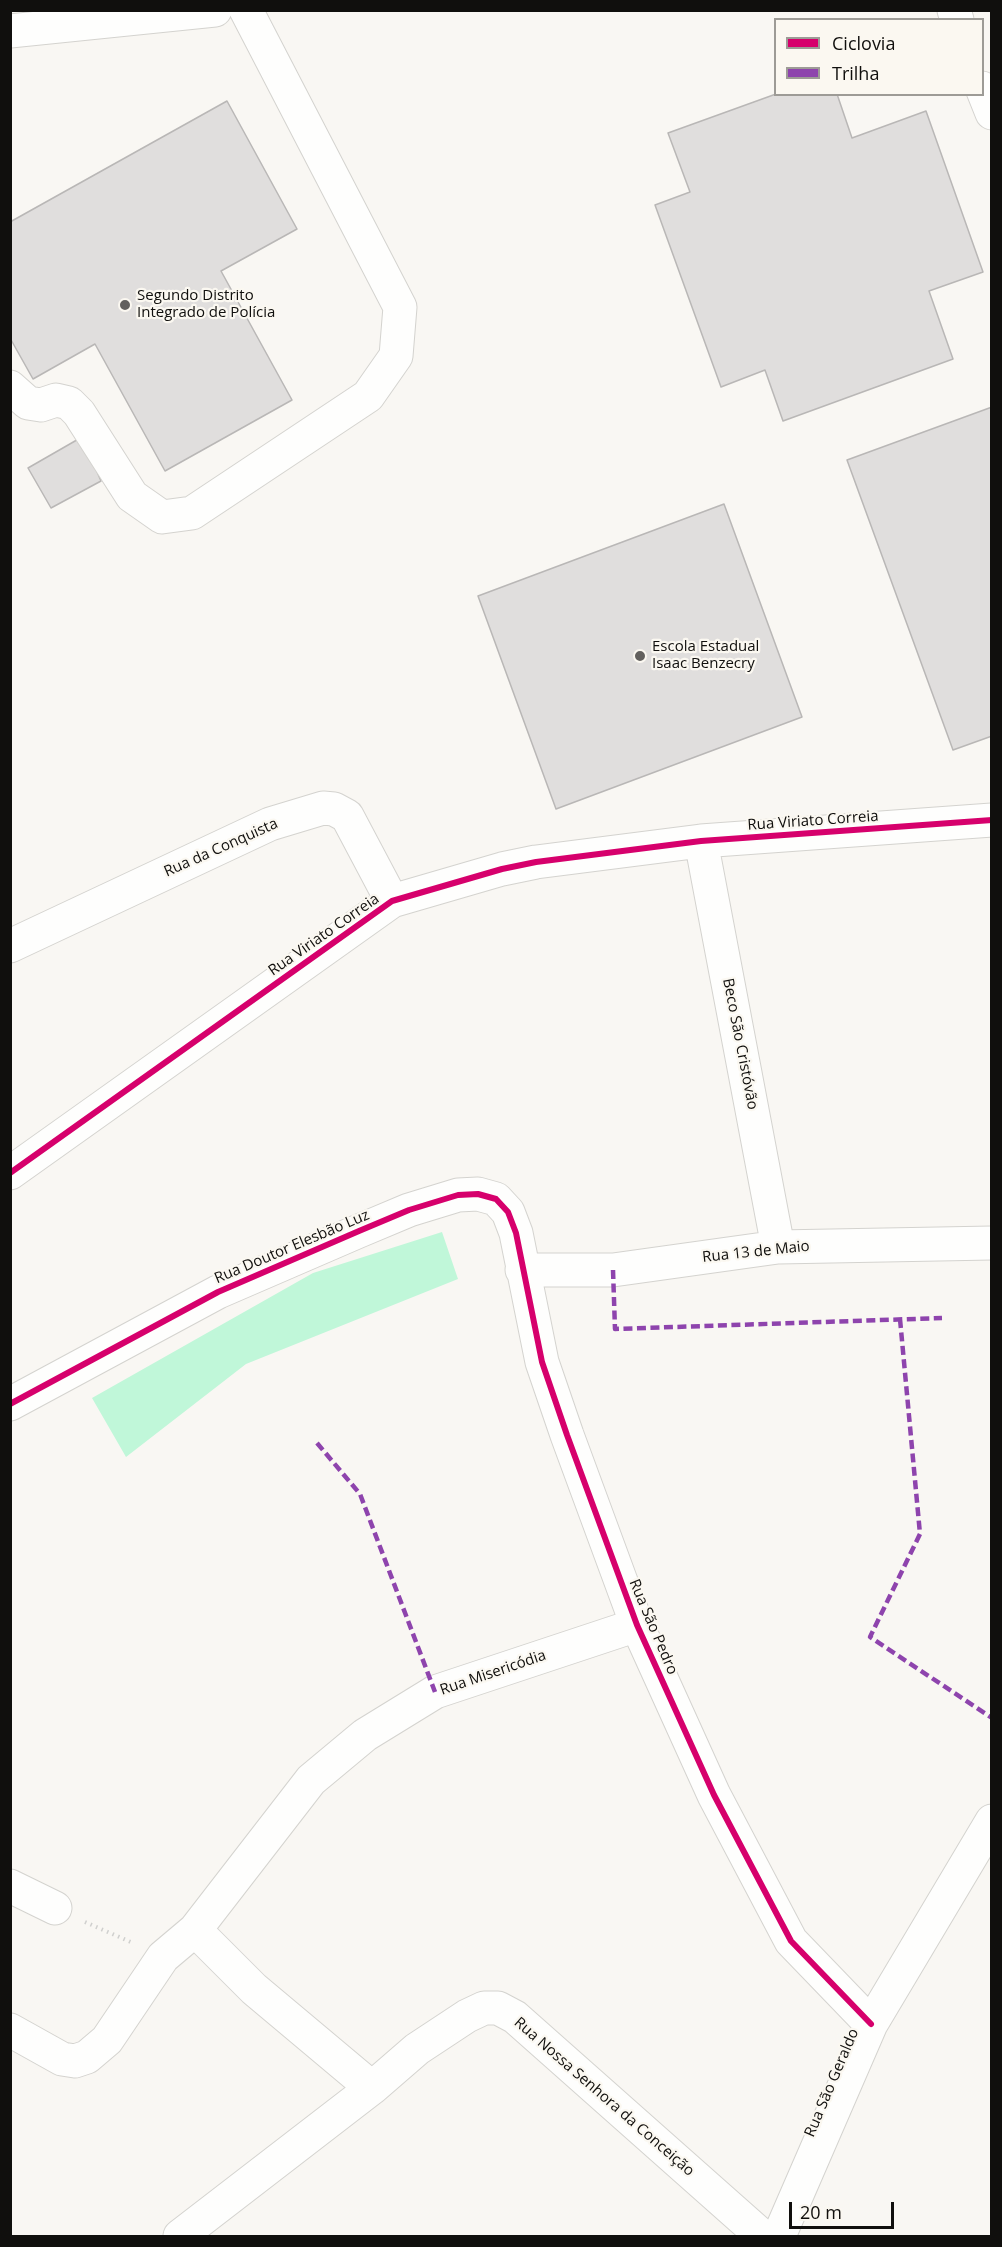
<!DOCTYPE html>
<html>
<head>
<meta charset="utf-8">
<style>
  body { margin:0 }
  #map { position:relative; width:1002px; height:2247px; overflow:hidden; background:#f9f7f3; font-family:"Open Sans",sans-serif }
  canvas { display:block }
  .frame { position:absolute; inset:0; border:12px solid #100f0d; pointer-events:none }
  .legend { position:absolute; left:774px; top:18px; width:210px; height:78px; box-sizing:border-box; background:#fbf8f1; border:2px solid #9d9b96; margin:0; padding:8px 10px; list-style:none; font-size:18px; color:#100f0d }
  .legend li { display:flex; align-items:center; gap:12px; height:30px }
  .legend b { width:30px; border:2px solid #9d9b96 }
  .scale { position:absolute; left:789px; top:2202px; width:105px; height:27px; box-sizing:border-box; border:3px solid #100f0d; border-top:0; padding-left:8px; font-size:18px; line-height:21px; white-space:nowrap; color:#100f0d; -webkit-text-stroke:4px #fbf8f1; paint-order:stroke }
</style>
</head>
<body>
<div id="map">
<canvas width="1002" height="2247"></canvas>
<div class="frame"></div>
<ul class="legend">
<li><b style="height:8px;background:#d6006c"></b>Ciclovia</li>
<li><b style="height:8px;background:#8e44ad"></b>Trilha</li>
</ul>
<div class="scale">20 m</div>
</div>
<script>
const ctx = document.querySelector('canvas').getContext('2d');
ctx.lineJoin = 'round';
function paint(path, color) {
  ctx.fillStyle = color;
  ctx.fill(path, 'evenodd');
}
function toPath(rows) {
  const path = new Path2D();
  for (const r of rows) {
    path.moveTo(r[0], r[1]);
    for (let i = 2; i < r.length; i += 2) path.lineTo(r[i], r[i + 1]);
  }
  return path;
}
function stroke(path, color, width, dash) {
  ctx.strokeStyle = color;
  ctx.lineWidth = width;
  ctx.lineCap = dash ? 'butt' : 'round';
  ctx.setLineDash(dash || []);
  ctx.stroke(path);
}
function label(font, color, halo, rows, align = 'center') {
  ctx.font = font + ' "Open Sans",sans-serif';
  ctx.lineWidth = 4.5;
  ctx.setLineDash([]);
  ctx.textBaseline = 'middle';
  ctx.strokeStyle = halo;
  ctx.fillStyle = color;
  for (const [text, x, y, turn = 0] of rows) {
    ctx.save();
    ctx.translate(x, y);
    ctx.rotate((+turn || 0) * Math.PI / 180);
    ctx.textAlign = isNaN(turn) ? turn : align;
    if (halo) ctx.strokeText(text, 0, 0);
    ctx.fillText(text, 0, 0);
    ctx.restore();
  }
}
paint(toPath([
  [442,1232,458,1279,246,1364,126,1457,92,1398,313,1273]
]), '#c0f7d9');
const building = toPath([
  [776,94,837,94,852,138,926,111,983,272,929,291,953,359,783,421,765,370,721,387,655,205,690,192,668,133,776,94],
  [227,101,297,229,221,271,292,400,165,471,95,344,33,379,10,338,10,222,227,101],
  [992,407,992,736,953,750,847,460,992,407],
  [82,437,101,481,51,508,28,468,82,437],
  [724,504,802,717,556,809,478,596,724,504]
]);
paint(building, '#e0dedd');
stroke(building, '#b9b7b6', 1.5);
const minor = toPath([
  [954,10,957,20],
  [10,31,215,10],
  [982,88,992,113],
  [10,387,28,403,41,405,56,400,69,403,79,413,132,496,162,517,192,513,368,396,396,356,400,307,246,10],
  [701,841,778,1247],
  [10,946,270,824,323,808,334,809,347,816,392,901],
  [10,1173,392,901,502,869,536,862,701,841,992,820],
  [522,1270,613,1270,778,1247,992,1243],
  [10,1404,218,1292,359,1231,409,1210,458,1195,478,1194,496,1199,508,1212,516,1233,542,1362,567,1435,637,1625,714,1795,791,1941,871,2024],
  [10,1886,55,1908],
  [195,1930,254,1989,372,2088],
  [10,2030,62,2059,75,2061,87,2057,107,2040,163,1957,195,1930,311,1780,365,1735,435,1692,637,1625],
  [180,2236,372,2088,417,2049,467,2016,484,2008,498,2008,515,2017,762,2236],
  [779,2236,871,2024,992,1821]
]);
stroke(minor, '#d4d3cf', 35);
stroke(toPath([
  [85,1922,133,1943]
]), '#d0d0ce', 4, [1.5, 4.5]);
stroke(minor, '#fefefd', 33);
stroke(toPath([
  [613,1270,615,1329,942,1318],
  [900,1319,920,1534,870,1637,992,1718],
  [317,1443,360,1494,435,1692]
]), '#8e44ad', 4.5, [9, 4.5]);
stroke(toPath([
  [10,1173,392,901,502,869,536,862,701,841,992,820],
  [10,1404,218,1292,359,1231,409,1210,458,1195,478,1194,496,1199,508,1212,516,1233,542,1362,567,1435,637,1625,714,1795,791,1941,871,2024]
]), '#d6006c', 6);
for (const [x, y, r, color] of [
  [125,305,6,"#62605e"],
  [640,656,6,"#62605e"]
]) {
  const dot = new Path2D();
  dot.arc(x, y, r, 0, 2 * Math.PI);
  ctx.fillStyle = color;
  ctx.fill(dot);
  stroke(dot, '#fbf8f1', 2);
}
label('15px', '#100f0d', '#fbf8f1', [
  ["Segundo Distrito",137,296],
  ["Integrado de Polícia",137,313],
  ["Escola Estadual",652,647],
  ["Isaac Benzecry",652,664]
], 'left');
label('15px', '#100f0d', '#fbf8f1', [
  ["Rua Viriato Correia",813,821,-4],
  ["Rua da Conquista",221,848,-24],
  ["Rua Viriato Correia",324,935,-35],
  ["Beco São Cristóvão",740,1044,79],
  ["Rua Doutor Elesbão Luz",292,1247,-23],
  ["Rua 13 de Maio",756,1252,-6],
  ["Rua São Pedro",653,1627,67],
  ["Rua Misericódia",493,1673,-19],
  ["Rua São Geraldo",832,2083,-67],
  ["Rua Nossa Senhora da Conceição",604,2097,41]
]);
</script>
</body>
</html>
